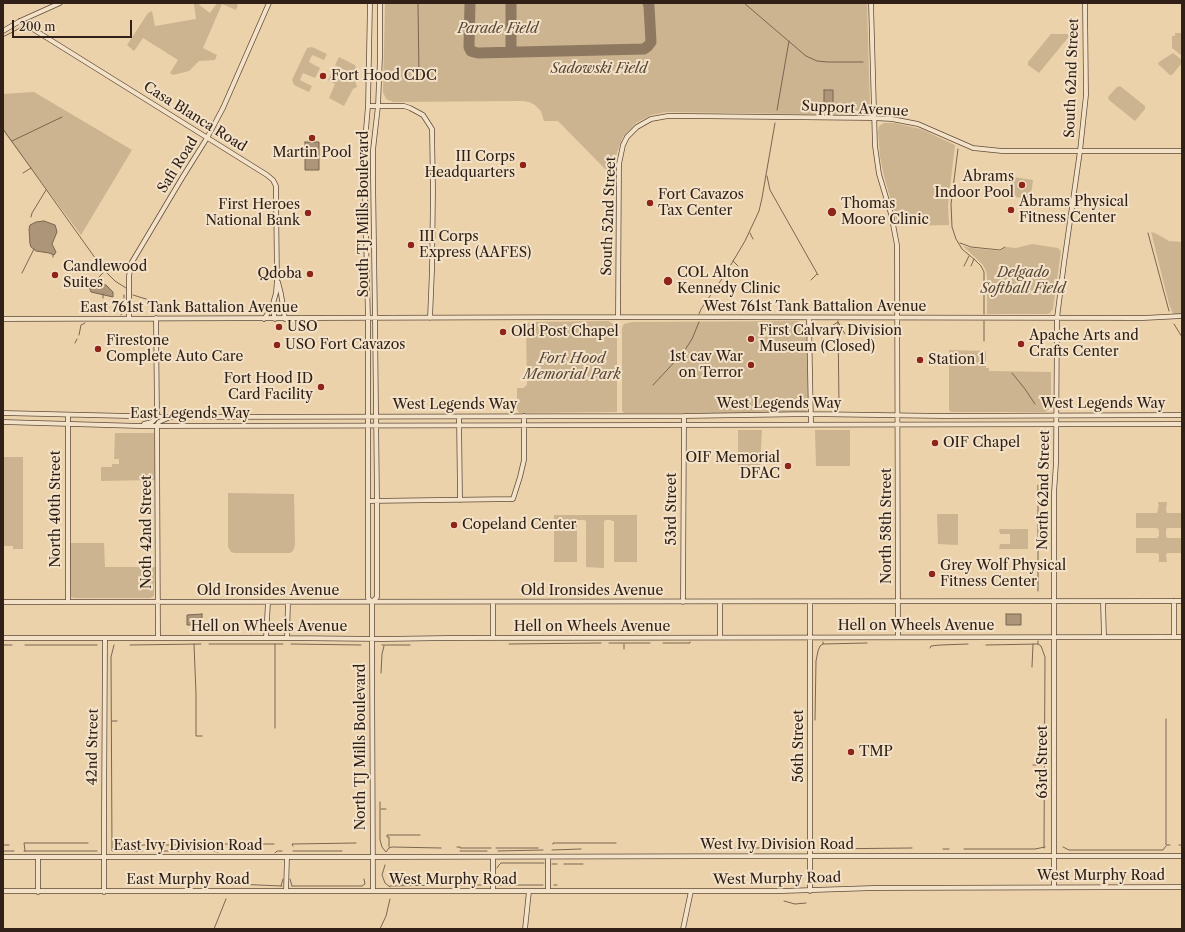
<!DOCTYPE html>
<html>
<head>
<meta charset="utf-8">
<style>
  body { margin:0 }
  #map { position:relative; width:1185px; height:932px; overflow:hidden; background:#ecd2aa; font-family:"Libre Caslon Text",serif }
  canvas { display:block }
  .frame { position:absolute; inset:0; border:4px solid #302017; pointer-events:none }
  .scale { position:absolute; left:12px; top:20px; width:120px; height:18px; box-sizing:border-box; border:2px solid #302017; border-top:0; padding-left:5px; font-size:12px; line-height:14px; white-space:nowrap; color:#302017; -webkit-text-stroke:3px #f3e2c8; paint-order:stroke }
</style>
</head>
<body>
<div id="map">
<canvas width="1185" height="932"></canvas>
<div class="frame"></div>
<div class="scale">200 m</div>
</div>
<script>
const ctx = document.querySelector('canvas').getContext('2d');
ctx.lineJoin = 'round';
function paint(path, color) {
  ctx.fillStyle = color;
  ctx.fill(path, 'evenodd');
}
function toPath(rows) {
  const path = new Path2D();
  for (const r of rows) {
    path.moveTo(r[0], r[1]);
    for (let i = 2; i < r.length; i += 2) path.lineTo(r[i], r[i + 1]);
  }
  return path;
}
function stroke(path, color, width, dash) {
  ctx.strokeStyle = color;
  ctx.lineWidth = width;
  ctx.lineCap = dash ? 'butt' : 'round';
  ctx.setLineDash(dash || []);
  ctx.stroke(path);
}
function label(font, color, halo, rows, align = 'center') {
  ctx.font = font + ' "Libre Caslon Text",serif';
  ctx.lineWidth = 4;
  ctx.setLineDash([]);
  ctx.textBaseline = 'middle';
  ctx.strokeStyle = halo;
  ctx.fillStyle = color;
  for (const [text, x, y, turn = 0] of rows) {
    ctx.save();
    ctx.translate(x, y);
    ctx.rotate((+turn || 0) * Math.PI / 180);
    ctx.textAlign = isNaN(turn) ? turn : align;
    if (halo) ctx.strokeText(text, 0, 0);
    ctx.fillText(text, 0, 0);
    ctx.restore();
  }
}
paint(toPath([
  [197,3,210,13,217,3,236,3,238,5,236,10,222,4,203,48,217,55,215,60,199,61,189,71,173,75,170,73,178,60,143,38,134,51,127,45,148,13,152,11,155,26,196,19,194,4],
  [385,3,867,3,870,107,867,112,861,115,667,112,651,115,636,123,623,137,617,152,615,160,615,174,610,174,558,121,544,121,541,111,535,105,529,102,523,101,393,102,386,99,383,92],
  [1175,33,1182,33,1182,56,1172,48,1172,36,1175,36],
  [1051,34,1071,34,1039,73,1028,65,1028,62],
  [312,47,327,54,324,60,312,55,309,62,320,68,315,78,303,73,300,80,312,86,309,92,294,85,292,80,307,48],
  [1173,53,1182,60,1182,63,1172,75,1170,75,1158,64,1159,62],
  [339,57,355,65,357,71,354,77,357,87,353,89,344,106,329,98,335,84,328,80,332,73,343,79,347,71,335,65],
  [1120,86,1145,106,1145,109,1135,121,1109,100,1108,97,1117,87],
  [34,92,132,150,81,235,3,131,3,94],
  [884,123,895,123,912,127,921,129,955,145,948,205,949,225,898,226,884,176,880,157,878,131,879,126],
  [1013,177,1033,180,1031,195,1032,195,1032,199,1005,196,1005,190,1011,190],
  [1151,232,1155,233,1169,241,1182,242,1182,314,1173,314,1169,304],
  [1032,244,1058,248,1061,251,1053,309,1050,313,1047,314,987,314,987,276,986,271,983,265,963,246,971,248,1000,251,1006,247,1016,248],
  [608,321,614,324,617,332,617,412,519,413,517,409,517,388,523,388,526,386,527,384,526,326,528,323,531,322],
  [798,321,802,323,806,326,807,330,808,408,807,411,805,413,624,413,622,411,622,328,624,324,632,322],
  [949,350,986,351,986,368,989,368,989,371,1051,372,1051,408,1045,412,951,412,949,410],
  [738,430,762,430,760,468,738,468],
  [815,430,850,430,850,466,816,466],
  [115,433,154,433,155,480,101,481,101,467,112,467,112,464,119,464,119,459,114,459],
  [3,457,23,457,23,549,13,549,13,546,3,546],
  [228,493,294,494,295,545,293,551,290,553,234,553,231,552,228,547],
  [1158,502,1167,502,1166,510,1167,513,1182,513,1182,528,1167,528,1166,530,1166,536,1167,538,1182,538,1182,553,1167,553,1166,555,1167,562,1158,562,1159,561,1159,555,1158,553,1136,553,1136,538,1157,538,1159,536,1159,530,1157,528,1136,528,1136,513,1157,513,1159,505,1158,504],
  [937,514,958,514,958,545,938,544],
  [554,515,637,515,637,562,614,562,614,521,612,521,611,520,606,520,604,521,604,568,586,567,586,521,584,520,579,520,577,521,577,562,554,562],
  [999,529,1028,529,1028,549,999,549,1000,544,1010,544,1010,534,1000,534],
  [70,543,104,543,105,567,155,567,154,596,150,598,75,598,71,597]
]), '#ccb491');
const water = toPath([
  [824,90,833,90,833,108,824,108,824,90],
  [305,142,319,142,319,170,305,170,305,142],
  [44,221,55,225,56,228,57,232,52,244,56,252,54,255,49,253,36,251,31,247,30,244,29,229,30,225,36,222,44,221],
  [94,283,106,285,113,292,113,297,91,292,89,287,91,285,94,283],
  [202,614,202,625,187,625,187,615,202,614],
  [1006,614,1021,614,1021,625,1006,625,1006,614]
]);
paint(water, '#ac9578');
stroke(water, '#7a6651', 1);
stroke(toPath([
  [418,3,419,76],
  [744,3,806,56,817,61,828,62,863,62],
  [3,37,22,27],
  [777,110,789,41],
  [3,129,103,269,115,281,126,288],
  [12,141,62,117],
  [958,149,951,204,952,227,956,239,962,249,975,260,981,266,984,272,984,314],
  [23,173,31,168],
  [767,176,770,190,818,275],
  [31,217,32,213,46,190],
  [750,233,753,239],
  [1148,233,1169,311],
  [960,243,971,247,1000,250,1005,247],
  [53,257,53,255],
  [733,261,738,266],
  [964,266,969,256],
  [971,266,974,259],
  [22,273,34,249],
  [811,280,817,274],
  [97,283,98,278,105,271],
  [133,295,159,303,163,309],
  [103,298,103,294],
  [699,314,701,309,726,273,745,241,759,211,762,198,775,123],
  [121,315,124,310,124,295],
  [838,321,839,405],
  [1174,324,1182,337],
  [830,327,838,322,845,334],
  [834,331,838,328],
  [79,335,81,325,85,323],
  [984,341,984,321],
  [75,343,77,339],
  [1012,373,1025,389,1035,404],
  [653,385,683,353,692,339,699,322],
  [1038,591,1038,485],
  [823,642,823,644,867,643],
  [609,643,650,643],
  [663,643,690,643,690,642],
  [194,644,196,694,196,736,202,736],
  [209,644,283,644],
  [275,644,275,728],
  [291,644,361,645],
  [509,644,601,643],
  [1038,644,1041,646,1045,657,1044,848],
  [3,645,12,645],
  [25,645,97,645],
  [114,645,111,657,112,851,142,851],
  [130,645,201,644],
  [382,645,410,645],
  [986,645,1038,644,1038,641],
  [930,648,931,646,940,645,968,644],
  [624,649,624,644],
  [1032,667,1033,644],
  [381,673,382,654,384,646],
  [1166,719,1166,845,1170,845],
  [815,720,816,661,818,651,820,646,823,644],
  [112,721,117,721],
  [1033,765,1044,765],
  [380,802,380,840,382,847,386,852,389,848,392,847,441,848],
  [381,809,386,809],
  [553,844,553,843,616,843],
  [3,845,9,845],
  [193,845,161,845,161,850,162,851,200,851],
  [1179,845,1182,845],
  [210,846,210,844,274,844],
  [293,846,292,844,356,843],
  [389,847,389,837,387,837,387,835,420,835],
  [457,847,460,847,460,848,491,848],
  [1063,847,1069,850,1163,850,1166,846],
  [496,848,538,848],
  [706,848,779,848,797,850,803,849],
  [818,849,912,848],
  [943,849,949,849],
  [964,849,1035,849,1045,847],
  [117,850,118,845,150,845],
  [552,850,581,849],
  [3,851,14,851],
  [24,851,97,851],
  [25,851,24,843,88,843],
  [211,851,218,852],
  [293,851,342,851],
  [460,851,487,851],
  [498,851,543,850],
  [275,853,277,851,282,851],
  [552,864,557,864],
  [564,864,583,864],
  [385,865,382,875,385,883,390,887],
  [497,868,499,865,501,863,544,863],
  [403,878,403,885],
  [455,878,455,885],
  [235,879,235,883],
  [290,879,292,886],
  [234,885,235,884,282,886],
  [454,885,488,885],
  [499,885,543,885],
  [554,885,557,885],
  [281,886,283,879],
  [292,886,362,886,365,884,364,879],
  [390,886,444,885],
  [784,901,795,904,806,903],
  [214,929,226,899],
  [380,929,386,916,390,899]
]), '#7a6651', 1);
stroke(toPath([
  [470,3,469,47,471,51,474,52,478,53,644,49,648,46,651,42,649,6,648,3],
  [511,3,511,52]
]), '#8e7960', 11);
const minor = toPath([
  [370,3,368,106,364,153,368,319,368,598,372,602,372,641,373,891],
  [871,3,875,146,879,174,891,214,897,245,898,637],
  [20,21,267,175,273,180,276,186,276,194,277,279,276,293,272,307,275,319],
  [3,31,20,21,60,3],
  [368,106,404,106,410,108,423,115,432,129,433,190,432,270,430,318],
  [278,282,281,294,285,319],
  [618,317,619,164,623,145,627,137,637,127,651,119,668,116,687,116,873,118,892,119,918,124,973,148,1002,151,1182,151],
  [129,318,129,276,132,262,182,178,207,138,223,108,269,3],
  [156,318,157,417],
  [809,318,811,424],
  [3,319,618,317,1143,318,1182,316],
  [264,319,272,307],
  [3,413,172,417,684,416,811,414,943,416,1182,415],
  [459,417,460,500],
  [3,422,140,426,1182,424],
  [144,424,152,422,157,417],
  [157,425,158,638],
  [157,425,159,422,161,421,168,418],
  [368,501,513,499,520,477,524,460,524,416],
  [3,602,1182,601],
  [68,602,68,415],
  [372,602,377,597,377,501,375,319,373,175,373,150,378,106,380,57,380,3],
  [683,602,684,416],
  [810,602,810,891],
  [1103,602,1104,637],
  [493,603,493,638],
  [720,637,720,602],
  [1174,637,1174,601],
  [3,638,287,638,382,639,449,638,1182,637],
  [266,638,268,602],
  [287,638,288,602],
  [3,857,373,857,810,856,1182,856],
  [38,857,38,892],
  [493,857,493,891],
  [1054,887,1054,493,1056,463,1057,318,1064,263,1080,151,1086,95,1085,3],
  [3,891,782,891,874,888,1182,887],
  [286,891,287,857],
  [548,891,548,857],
  [104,892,104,819,105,638],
  [525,929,529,891],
  [683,929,691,891]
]);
stroke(minor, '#5f4c3c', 5.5);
stroke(minor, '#f3e2c8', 4);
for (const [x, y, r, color] of [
  [323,76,4,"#8f2418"],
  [312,138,4,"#8f2418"],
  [523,165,4,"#8f2418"],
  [1022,185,4,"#8f2418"],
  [650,203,4,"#8f2418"],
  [1011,210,4,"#8f2418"],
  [832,212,5,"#8f2418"],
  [308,213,4,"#8f2418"],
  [411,245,4,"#8f2418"],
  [310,274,4,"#8f2418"],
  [55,275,4,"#8f2418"],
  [668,281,5,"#8f2418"],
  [279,327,4,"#8f2418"],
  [503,332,4,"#8f2418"],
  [751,339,4,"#8f2418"],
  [1021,344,4,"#8f2418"],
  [277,345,4,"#8f2418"],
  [98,349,4,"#8f2418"],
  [920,360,4,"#8f2418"],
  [751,365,4,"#8f2418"],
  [321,387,4,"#8f2418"],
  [935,443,4,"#8f2418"],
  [788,466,4,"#8f2418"],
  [454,525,4,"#8f2418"],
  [932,574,4,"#8f2418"],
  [851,752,4,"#8f2418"]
]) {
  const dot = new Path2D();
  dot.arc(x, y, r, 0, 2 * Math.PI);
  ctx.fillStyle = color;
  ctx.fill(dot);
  stroke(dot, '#f3e2c8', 1.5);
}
label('italic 14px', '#574536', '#f3e2c8', [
  ["Parade Field",498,29],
  ["Sadowski Field",599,69],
  ["Delgado",1023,273],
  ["Softball Field",1023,289],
  ["Fort Hood",572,359],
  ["Memorial Park",572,375]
]);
label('14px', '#302017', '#f3e2c8', [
  ["Fort Hood CDC",331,76],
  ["Martin Pool",312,153,"center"],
  ["III Corps",515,157,"right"],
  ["Headquarters",515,173,"right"],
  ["Abrams",1014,177,"right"],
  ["Indoor Pool",1014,193,"right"],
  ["Fort Cavazos",658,195],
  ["Tax Center",658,211],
  ["Abrams Physical",1019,202],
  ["Fitness Center",1019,218],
  ["Thomas",841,204],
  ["Moore Clinic",841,220],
  ["First Heroes",300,205,"right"],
  ["National Bank",300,221,"right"],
  ["III Corps",419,237],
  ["Express (AAFES)",419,253],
  ["Candlewood",63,267],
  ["Suites",63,283],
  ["COL Alton",677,273],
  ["Kennedy Clinic",677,289],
  ["Qdoba",302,274,"right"],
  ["USO",287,327],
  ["First Calvary Division",759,331],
  ["Museum (Closed)",759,347],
  ["Old Post Chapel",511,332],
  ["Apache Arts and",1029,336],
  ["Crafts Center",1029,352],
  ["Firestone",106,341],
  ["Complete Auto Care",106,357],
  ["USO Fort Cavazos",285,345],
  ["1st cav War",743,357,"right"],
  ["on Terror",743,373,"right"],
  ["Station 1",928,360],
  ["Fort Hood ID",313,379,"right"],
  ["Card Facility",313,395,"right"],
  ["OIF Chapel",943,443],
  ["OIF Memorial",780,458,"right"],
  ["DFAC",780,474,"right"],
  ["Copeland Center",462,525],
  ["Grey Wolf Physical",940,566],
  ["Fitness Center",940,582],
  ["TMP",859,752]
], 'left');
label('14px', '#302017', '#f3e2c8', [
  ["South 62nd Street",1072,78,-88],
  ["Support Avenue",855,109,3],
  ["Casa Blanca Road",195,117,32],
  ["Safi Road",178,165,-58],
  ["South TJ Mills Boulevard",364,214,-90],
  ["South 52nd Street",609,216,-88],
  ["West 761st Tank Battalion Avenue",815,307],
  ["East 761st Tank Battalion Avenue",189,308],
  ["West Legends Way",779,404],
  ["West Legends Way",1103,404],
  ["West Legends Way",455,405],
  ["East Legends Way",190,414],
  ["North 62nd Street",1044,490,-89],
  ["North 40th Street",56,509,-90],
  ["53rd Street",672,509,-90],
  ["North 58th Street",887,526,-90],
  ["Noth 42nd Street",147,532,-90],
  ["Old Ironsides Avenue",268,591],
  ["Old Ironsides Avenue",592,591],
  ["Hell on Wheels Avenue",916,626],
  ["Hell on Wheels Avenue",269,627],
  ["Hell on Wheels Avenue",592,627],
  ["56th Street",799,746,-90],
  ["42nd Street",93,747,-89],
  ["North TJ Mills Boulevard",361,747,-90],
  ["63rd Street",1043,762,-90],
  ["West Ivy Division Road",777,845],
  ["East Ivy Division Road",188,846],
  ["West Murphy Road",1101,876],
  ["West Murphy Road",777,879,-1],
  ["East Murphy Road",188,880],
  ["West Murphy Road",453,880]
]);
</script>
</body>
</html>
